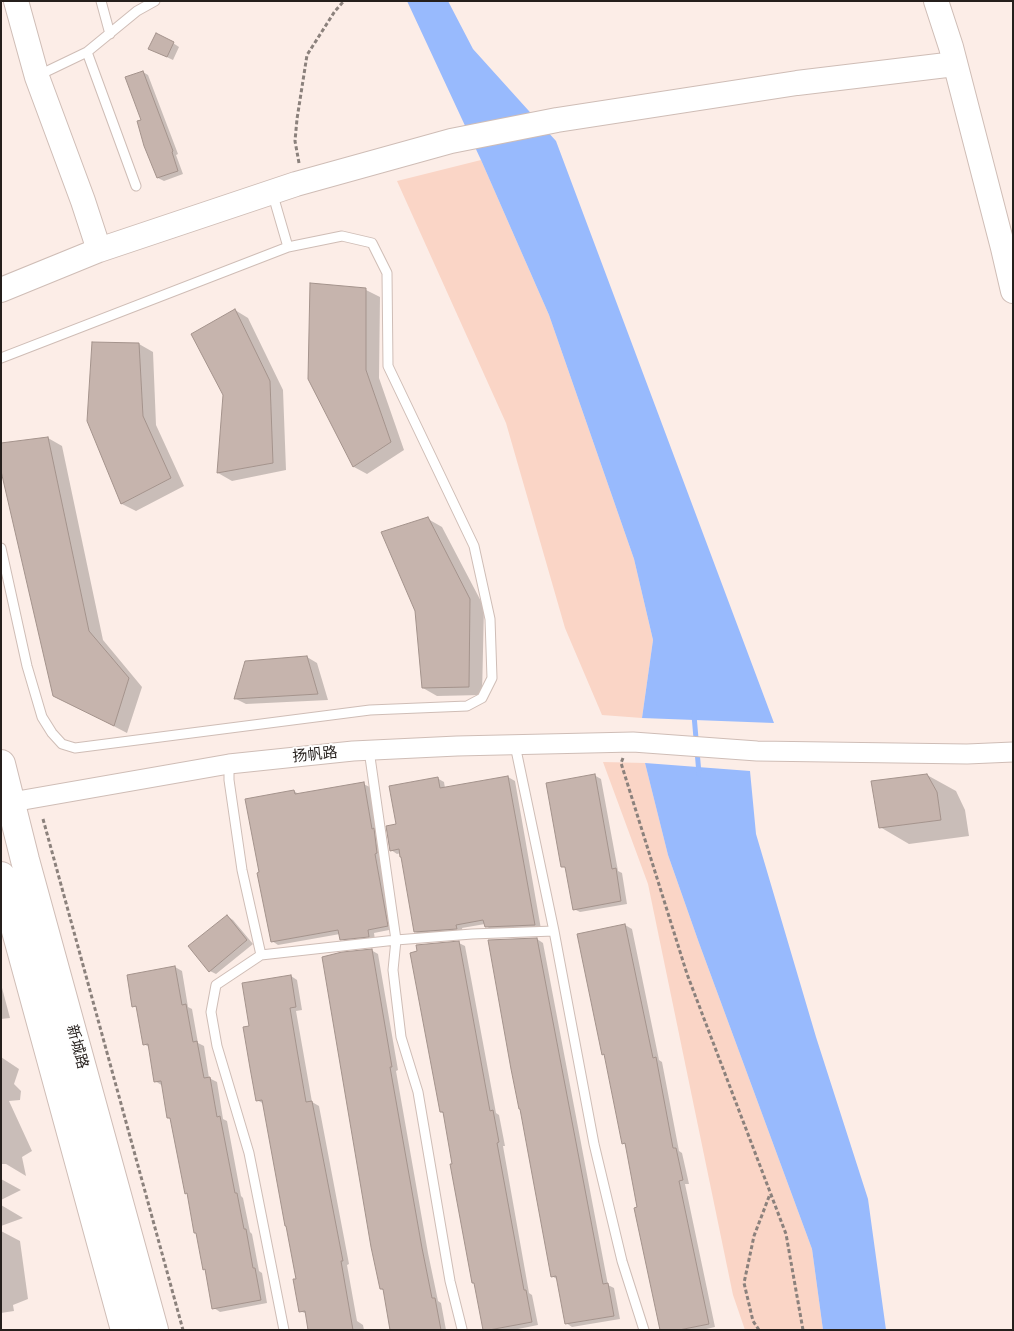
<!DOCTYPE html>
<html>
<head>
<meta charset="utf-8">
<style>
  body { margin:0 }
  #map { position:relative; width:1014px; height:1331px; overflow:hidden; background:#fcede7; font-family:"Noto Sans",sans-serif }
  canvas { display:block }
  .frame { position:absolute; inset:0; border:2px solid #251f1c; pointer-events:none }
</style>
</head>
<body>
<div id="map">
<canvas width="1014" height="1331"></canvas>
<div class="frame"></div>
</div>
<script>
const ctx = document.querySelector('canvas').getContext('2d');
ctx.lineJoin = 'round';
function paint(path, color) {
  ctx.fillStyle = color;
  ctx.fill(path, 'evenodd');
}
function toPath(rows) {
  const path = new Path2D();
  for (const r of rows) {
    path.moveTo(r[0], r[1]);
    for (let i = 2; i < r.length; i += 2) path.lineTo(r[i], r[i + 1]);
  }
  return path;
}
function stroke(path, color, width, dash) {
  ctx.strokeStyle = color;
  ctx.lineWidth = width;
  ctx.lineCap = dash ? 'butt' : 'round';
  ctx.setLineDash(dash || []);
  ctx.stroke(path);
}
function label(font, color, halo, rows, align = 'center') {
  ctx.font = font + ' "Noto Sans","Noto Sans SC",sans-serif';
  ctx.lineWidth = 4;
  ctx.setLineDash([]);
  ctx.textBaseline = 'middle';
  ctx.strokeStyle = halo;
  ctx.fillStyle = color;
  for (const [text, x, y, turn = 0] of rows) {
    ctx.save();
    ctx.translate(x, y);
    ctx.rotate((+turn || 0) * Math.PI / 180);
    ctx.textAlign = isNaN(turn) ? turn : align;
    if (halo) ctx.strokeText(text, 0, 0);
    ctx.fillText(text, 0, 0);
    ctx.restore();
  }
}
paint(toPath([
  [481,160,549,315,634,559,653,640,642,718,602,715,565,628,506,423,397,181],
  [603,762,645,763,668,855,699,943,812,1249,823,1330,745,1330,733,1295,648,884]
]), '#fad5c6');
paint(toPath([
  [407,1,448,1,473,49,556,141,774,723,642,718,653,640,634,559,549,315,481,160],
  [645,763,750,771,756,834,816,1037,868,1199,886,1330,823,1330,812,1249,699,943,668,855]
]), '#98bafd');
paint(toPath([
  [173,43,179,47,173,60,156,52],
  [143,72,148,75,178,154,176,155,183,174,164,181,158,178,142,121],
  [311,285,366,290,380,297,379,378,404,450,367,474,354,467,309,378],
  [235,310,248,318,283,390,286,470,232,481,218,473,224,394],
  [139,344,153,352,156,425,184,486,136,511,122,504,89,420],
  [48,438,62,446,103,640,142,687,127,733,69,703],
  [428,519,442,527,484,607,482,695,437,696,423,688],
  [307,657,317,663,328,700,246,704,236,699],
  [594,775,601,779,618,871,622,873,627,904,580,912,574,909,566,868,563,866],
  [927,775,956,791,965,810,969,836,909,844,880,827],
  [508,777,515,781,541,929,492,930,486,926,485,924,462,928,463,932,422,935,415,932,401,853,397,854,391,850,397,825,437,778,444,782,445,788],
  [363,784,370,787,394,929,374,933,375,940,348,943,341,939,340,934,278,945,272,941,294,791,300,795],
  [227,916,233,920,253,944,216,974,210,971],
  [625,925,632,929,659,1060,662,1062,679,1151,682,1153,689,1184,685,1184,715,1327,702,1330,661,1330,626,1145,623,1143,606,1056,603,1054],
  [537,939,543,943,608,1285,614,1288,620,1319,572,1327,566,1323,558,1280,552,1276],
  [459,943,465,946,496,1113,499,1115,505,1146,503,1146,529,1293,532,1295,538,1325,513,1330,484,1330,476,1284,473,1282,445,1114,441,1112],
  [371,950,378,954,398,1070,396,1071,428,1253,438,1301,441,1303,446,1330,392,1330,385,1291,381,1289],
  [175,967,182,971,188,1007,192,1009,198,1043,204,1046,209,1078,217,1082,223,1119,227,1121,241,1196,243,1198,250,1232,252,1234,259,1271,262,1273,267,1303,220,1312,214,1308,207,1271,204,1269,198,1234,195,1233,188,1194,186,1193,172,1119,168,1118,163,1086,155,1081,149,1047,144,1044,138,1008,133,1006,128,976],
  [291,976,297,980,302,1010,296,1011,312,1102,319,1106,349,1264,347,1265,357,1321,363,1325,364,1330,309,1330,307,1314,300,1311,297,1280,264,1104,257,1100,251,1027],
  [1,984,10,1018,1,1019],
  [1,1057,19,1069,14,1084,21,1091,20,1100,9,1101,32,1151,22,1157,26,1176,6,1164,1,1164],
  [1,1179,21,1190,1,1200],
  [1,1205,23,1218,1,1226],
  [1,1231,20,1241,28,1299,13,1305,14,1311,1,1313]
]), '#0003');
stroke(toPath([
  [694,715,699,774]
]), '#98bafd', 5);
const building = toPath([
  [156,33,174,42,167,57,148,49,156,33],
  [143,71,173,151,172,152,178,171,157,178,144,146,137,121,141,120,125,77,143,71],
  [310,283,366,288,366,370,391,442,353,467,308,379,310,283],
  [235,309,270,381,273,463,217,473,223,395,191,334,235,309],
  [92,342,139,343,143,416,171,478,121,504,87,421,92,342],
  [48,437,89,631,129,678,114,726,53,696,1,471,1,443,48,437],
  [428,517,470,599,469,687,422,688,415,611,381,532,428,517],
  [307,656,318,694,234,699,245,661,307,656],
  [595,774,612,869,616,868,621,901,573,910,565,867,561,867,546,783,595,774],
  [927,774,937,792,941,820,879,828,871,781,927,774],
  [508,776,535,925,485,927,483,920,456,925,457,929,414,932,401,857,400,857,399,849,390,851,386,826,396,824,389,786,438,777,440,788,508,776],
  [364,782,372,829,374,828,377,853,375,854,388,926,368,930,369,937,340,940,338,930,271,942,257,873,259,872,245,799,294,790,295,794,364,782],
  [227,915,247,940,209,972,188,946,227,915],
  [625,924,653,1058,656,1057,673,1148,676,1148,683,1180,679,1181,709,1324,679,1330,660,1330,634,1208,637,1207,625,1143,622,1144,604,1054,602,1055,577,934,625,924],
  [537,938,603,1284,608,1283,614,1316,565,1324,556,1276,551,1277,520,1109,519,1109,511,1069,488,940,537,938],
  [459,941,490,1111,493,1110,499,1142,497,1143,524,1290,526,1290,532,1322,489,1330,483,1330,474,1283,472,1283,450,1164,452,1164,443,1112,440,1112,410,953,417,951,416,945,459,941],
  [372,949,392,1067,390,1067,422,1248,432,1298,435,1298,441,1330,390,1330,383,1289,380,1289,371,1247,322,957,342,952,372,949],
  [175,966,182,1005,186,1004,193,1042,197,1041,204,1078,210,1077,217,1117,220,1116,235,1193,237,1193,244,1229,246,1229,253,1268,255,1268,261,1300,212,1309,205,1269,203,1270,196,1233,194,1233,187,1193,185,1194,170,1118,167,1118,161,1081,154,1082,148,1044,143,1045,136,1006,132,1007,127,975,175,966],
  [291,975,296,1007,290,1008,297,1050,306,1102,312,1101,343,1261,341,1261,353,1330,308,1330,305,1311,299,1312,293,1279,296,1279,286,1226,285,1226,262,1100,256,1101,250,1068,243,1027,249,1026,242,983,291,975]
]);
paint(building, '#c6b4ad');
stroke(building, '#a4938c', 1);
const service = toPath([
  [101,1,110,34],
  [87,52,136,186],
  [37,76,87,52,137,11,155,1],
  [272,192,288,247],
  [1,358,288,247,342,236,372,243,387,273,388,366,474,546,490,619,492,678,482,698,467,706,370,710,75,748,62,744,52,733,42,717,27,666,1,548],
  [515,745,554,931],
  [369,750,396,940,393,970,401,1037,418,1092,450,1281,462,1329],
  [229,764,229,780,242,870,261,955],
  [284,1330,249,1153,217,1046,211,1012,216,985,261,955,396,940,472,934,554,931,594,1144,622,1261,644,1330]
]);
const minor = toPath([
  [1,804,229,764,353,751,457,746,633,742,757,751,967,754,1013,752]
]);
const tertiary = toPath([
  [16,1,37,77,83,201,99,250],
  [936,1,951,47,1003,248,1013,291],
  [1,290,99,250,296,184,451,141,557,120,797,83,955,64]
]);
const primary = toPath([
  [1,764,25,860,154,1330],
  [1,876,125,1330]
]);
stroke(service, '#cfbdb6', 11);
stroke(minor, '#cfbdb6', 21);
stroke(tertiary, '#cfbdb6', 26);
stroke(primary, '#cfbdb6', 30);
stroke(toPath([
  [299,163,295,141,297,119,307,55,335,11,344,1],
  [623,758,621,763,687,974,786,1234,803,1330],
  [43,819,183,1330],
  [759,1330,753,1321,744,1283,754,1236,770,1194]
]), '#8b817c', 3, [4, 2.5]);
stroke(service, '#fff', 9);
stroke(minor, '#fff', 19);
stroke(tertiary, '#fff', 24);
stroke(primary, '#fff', 28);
label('15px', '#251f1c', '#fefefe', [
  ["扬帆路",315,755,-6],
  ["新城路",77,1047,75]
]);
</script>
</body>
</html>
